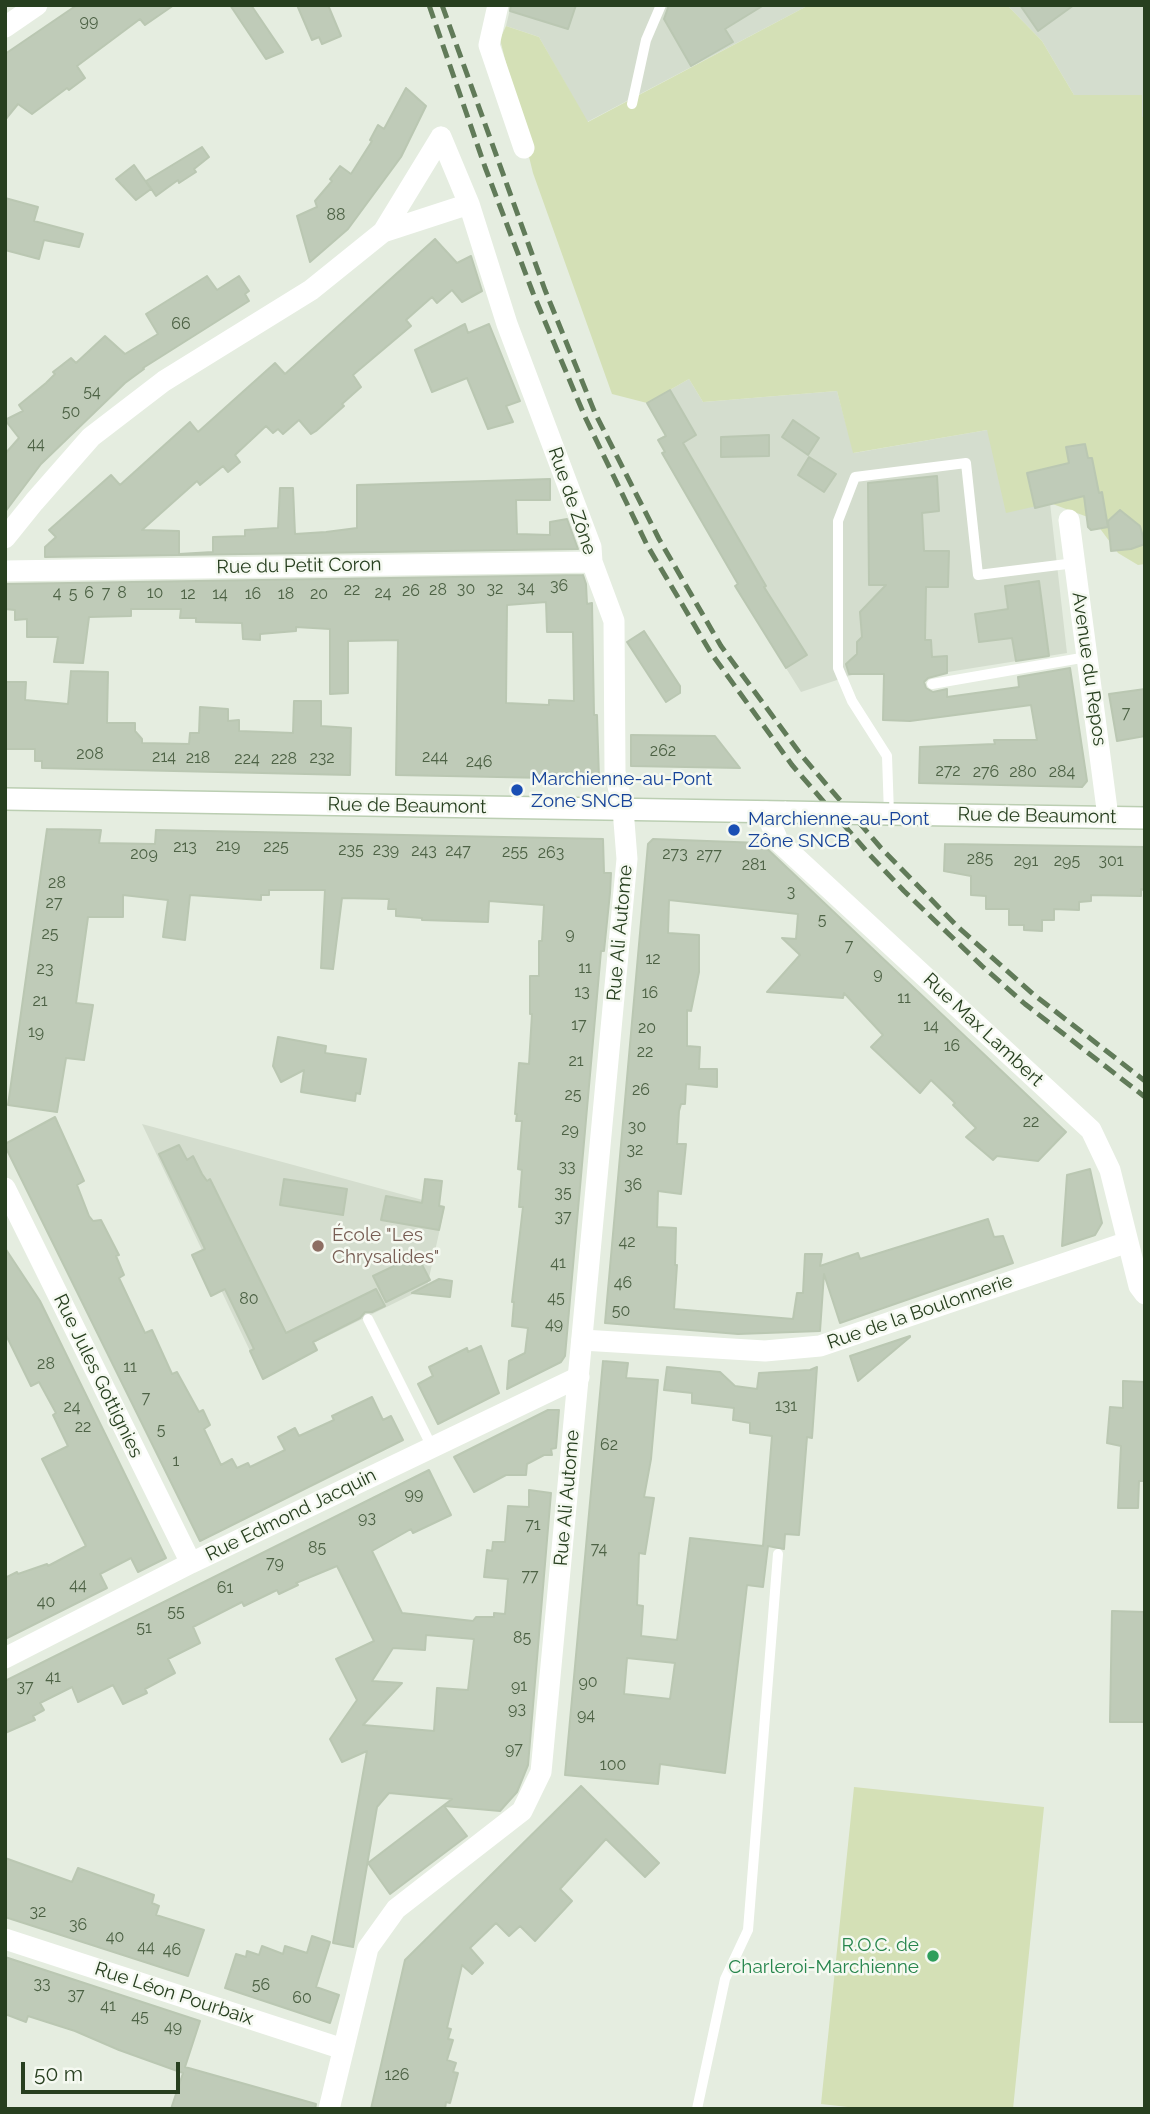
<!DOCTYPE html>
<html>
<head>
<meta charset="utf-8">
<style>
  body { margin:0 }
  #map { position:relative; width:1150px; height:2114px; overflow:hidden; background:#e5ede0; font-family:Raleway,sans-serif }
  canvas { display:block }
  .frame { position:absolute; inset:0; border:7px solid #273f1f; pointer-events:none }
  .scale { position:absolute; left:21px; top:2062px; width:159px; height:32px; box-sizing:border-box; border:4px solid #273f1f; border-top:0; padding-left:9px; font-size:21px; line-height:24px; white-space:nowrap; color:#273f1f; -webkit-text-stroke:5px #f5f9f1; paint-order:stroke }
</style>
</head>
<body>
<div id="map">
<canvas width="1150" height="2114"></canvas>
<div class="frame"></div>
<div class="scale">50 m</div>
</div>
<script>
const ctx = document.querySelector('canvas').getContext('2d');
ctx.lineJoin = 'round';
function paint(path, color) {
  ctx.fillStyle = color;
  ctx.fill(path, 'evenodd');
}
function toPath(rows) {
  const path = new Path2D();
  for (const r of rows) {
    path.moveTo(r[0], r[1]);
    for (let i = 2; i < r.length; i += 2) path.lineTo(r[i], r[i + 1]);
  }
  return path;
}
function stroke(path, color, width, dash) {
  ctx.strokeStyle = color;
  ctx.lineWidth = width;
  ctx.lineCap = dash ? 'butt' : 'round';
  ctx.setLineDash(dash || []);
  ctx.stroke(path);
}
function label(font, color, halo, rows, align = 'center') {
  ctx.font = font + ' Raleway,sans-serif';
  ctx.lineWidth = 5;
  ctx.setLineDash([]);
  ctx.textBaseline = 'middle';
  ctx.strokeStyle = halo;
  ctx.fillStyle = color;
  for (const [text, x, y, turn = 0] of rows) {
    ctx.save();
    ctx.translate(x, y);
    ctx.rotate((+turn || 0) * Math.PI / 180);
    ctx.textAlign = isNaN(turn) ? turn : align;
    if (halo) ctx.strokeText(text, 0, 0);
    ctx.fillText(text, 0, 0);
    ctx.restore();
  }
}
paint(toPath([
  [511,5,809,5,587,122,539,37,506,26],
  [1007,5,1145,5,1145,116,1142,118,1142,95,1074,95,1042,41],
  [689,379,703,402,837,391,854,453,987,430,1050,503,1067,653,948,672,877,671,874,674,855,674,801,692,735,587,738,584,663,453,665,451,658,439,665,435,647,403],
  [142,1124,445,1206,427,1287,259,1370]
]), '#d4ddce');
paint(toPath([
  [809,5,1007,5,1042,41,1074,95,1142,95,1142,117,1145,116,1145,564,1138,565,1118,553,1093,519,1050,503,1006,513,987,430,853,453,837,391,703,402,689,379,647,403,612,394,533,173,500,39,506,26,539,37,588,122],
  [854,1787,1044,1807,1013,2109,866,2109,821,2104]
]), '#d4e0b6');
const building = toPath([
  [77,5,174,5,145,25,140,19,77,66,85,78,69,90,67,88,32,114,18,104,5,120,5,54,77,5],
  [230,5,251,5,283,52,266,59,230,5],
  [297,5,328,5,341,36,322,44,319,37,312,40,297,5],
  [511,5,576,5,568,29,510,11,511,5],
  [669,5,764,5,725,29,733,42,691,66,664,19,669,5],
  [1020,5,1074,5,1038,31,1020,5],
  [406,88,426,106,401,157,348,229,310,262,297,216,317,207,315,201,332,181,330,179,340,166,351,174,372,141,370,140,378,125,384,129,406,88],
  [202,147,209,157,194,169,196,172,179,183,178,180,156,196,146,181,202,147],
  [134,165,151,189,136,200,116,179,134,165],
  [5,198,38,207,34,221,83,234,79,247,44,240,39,259,5,250,5,198],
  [435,239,457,263,471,256,482,291,462,302,452,290,437,303,432,297,406,320,411,326,353,375,361,387,342,404,344,406,316,431,311,434,299,420,283,434,278,429,273,433,266,426,235,455,240,462,228,472,223,466,200,485,197,481,142,530,179,531,179,554,213,552,213,537,245,536,245,530,278,528,280,488,293,488,295,534,326,532,357,528,357,485,550,479,550,500,516,500,517,534,550,535,550,522,567,519,578,549,45,557,45,547,56,537,49,530,111,475,120,485,190,422,198,432,275,363,285,374,435,239],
  [207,276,217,290,239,276,249,291,245,294,249,301,143,368,144,369,125,383,41,464,5,512,5,454,19,438,5,420,23,411,19,405,46,383,55,374,53,372,71,358,76,363,105,336,125,354,158,334,146,314,207,276],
  [465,324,468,333,489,324,520,401,506,406,513,422,488,429,467,378,432,392,415,350,465,324],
  [670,390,696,435,683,443,766,586,764,587,807,655,786,668,735,586,738,584,662,453,665,452,658,440,666,436,647,403,670,390],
  [793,420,819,438,808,455,782,437,793,420],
  [769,435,769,456,721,457,721,437,769,435],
  [1085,444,1088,458,1092,458,1099,493,1102,492,1108,527,1091,530,1088,527,1084,496,1035,508,1027,473,1069,463,1066,447,1085,444],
  [809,457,836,474,824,492,798,475,809,457],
  [937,476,939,511,922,513,924,551,949,551,948,587,926,587,925,640,931,640,932,657,947,656,947,673,928,678,924,682,926,688,933,692,947,689,947,697,1019,687,1018,677,1070,668,1087,781,1082,787,919,783,920,747,995,744,994,740,1037,740,1031,705,910,721,883,720,884,674,849,674,846,664,857,654,857,642,862,637,860,612,886,585,869,585,868,483,937,476],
  [1120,510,1140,526,1145,544,1131,549,1111,551,1108,521,1120,510],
  [583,575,586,584,587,604,592,603,594,715,597,715,599,779,396,775,398,640,348,641,348,693,330,694,330,629,296,627,296,631,260,634,260,640,243,639,242,623,196,622,196,618,180,618,181,609,131,609,131,616,89,617,83,663,54,662,58,637,27,637,27,619,15,620,15,610,5,609,5,584,583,575],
  [546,602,547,632,573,632,574,701,549,700,549,705,506,703,507,605,546,602],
  [1039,581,1049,656,1016,661,1012,638,979,642,975,614,1008,609,1005,586,1039,581],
  [644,631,680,686,680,693,666,702,627,642,644,631],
  [71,671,108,672,107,723,135,723,135,731,142,739,142,743,189,744,190,733,199,733,200,707,228,709,228,721,239,720,239,731,293,733,294,701,321,701,321,726,351,728,350,775,42,768,42,761,35,761,35,749,5,749,5,682,26,682,25,700,68,704,71,671],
  [1145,689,1145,736,1117,741,1109,694,1145,689],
  [631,735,715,736,740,768,631,766,631,735],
  [47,829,101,830,99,843,155,844,156,830,603,839,604,873,611,873,610,893,604,951,601,951,565,1356,561,1362,507,1389,509,1361,525,1353,528,1328,512,1326,514,1302,512,1302,523,1207,519,1207,522,1170,518,1169,522,1121,516,1121,517,1114,515,1114,519,1063,529,1064,532,1014,530,1014,530,976,539,976,539,941,542,941,544,905,489,901,488,922,422,920,422,918,396,916,396,909,388,909,389,899,342,898,333,969,321,968,325,890,269,890,269,895,261,895,261,900,190,895,185,940,163,937,168,900,123,895,123,917,88,917,76,1003,93,1005,84,1060,66,1058,57,1112,8,1105,47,829],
  [653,839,761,843,1066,1132,1038,1161,997,1156,993,1160,966,1137,976,1128,953,1105,955,1103,931,1080,920,1093,871,1047,883,1035,844,993,843,998,767,992,800,955,782,938,796,939,798,914,669,900,668,933,699,935,699,972,691,1011,687,1010,687,1046,700,1047,699,1069,717,1069,717,1087,686,1084,685,1104,681,1104,679,1111,677,1144,686,1144,681,1194,658,1191,657,1227,676,1228,675,1265,677,1265,674,1309,793,1319,797,1293,803,1293,805,1254,822,1254,820,1266,858,1253,860,1259,988,1219,994,1237,1003,1236,1013,1263,840,1323,824,1274,820,1331,738,1334,605,1323,648,844,653,839],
  [945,844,1145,847,1145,890,1141,889,1141,896,1091,895,1091,901,1079,902,1079,910,1054,909,1054,920,1042,920,1042,931,1024,930,1024,925,1009,925,1009,909,986,909,986,896,971,895,971,876,944,871,945,844],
  [278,1037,326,1046,325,1053,366,1059,360,1094,356,1093,355,1101,301,1092,304,1070,281,1082,273,1066,278,1037],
  [55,1117,84,1181,77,1185,89,1216,93,1221,101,1220,119,1255,116,1256,124,1275,119,1278,145,1333,152,1330,172,1374,177,1372,199,1412,203,1410,210,1425,204,1429,221,1465,232,1459,237,1468,248,1463,250,1467,285,1450,278,1437,295,1428,299,1436,334,1420,332,1416,372,1397,383,1420,391,1416,403,1440,200,1541,5,1146,5,1144,55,1117],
  [179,1145,187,1160,193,1156,202,1174,207,1181,210,1179,286,1333,376,1289,385,1306,372,1312,365,1312,360,1318,313,1342,317,1350,263,1379,250,1351,254,1349,225,1289,211,1296,192,1255,205,1249,159,1154,179,1145],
  [1090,1169,1102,1223,1095,1235,1062,1246,1067,1175,1090,1169],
  [284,1179,347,1189,343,1215,280,1205,284,1179],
  [425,1179,442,1181,439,1206,444,1207,439,1230,381,1220,386,1196,422,1203,425,1179],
  [5,1248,40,1301,166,1558,138,1572,131,1558,100,1574,107,1588,5,1639,5,1578,17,1572,18,1574,47,1564,48,1566,86,1546,42,1459,68,1446,53,1415,56,1413,39,1382,31,1386,5,1333,5,1248],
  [417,1255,430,1280,386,1302,373,1276,417,1255],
  [439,1279,452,1281,450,1297,412,1293,439,1279],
  [910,1336,910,1337,858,1381,850,1356,910,1336],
  [481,1346,499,1393,438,1424,418,1384,433,1376,429,1367,467,1348,468,1352,481,1346],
  [603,1361,628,1363,626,1378,658,1380,651,1459,644,1497,654,1498,645,1554,639,1553,637,1605,643,1606,641,1636,677,1640,690,1538,763,1546,772,1436,750,1433,750,1423,733,1420,734,1408,692,1403,692,1393,664,1390,667,1367,720,1372,735,1386,757,1389,759,1373,810,1370,817,1367,812,1438,807,1437,799,1535,785,1534,784,1549,768,1546,763,1587,747,1585,725,1773,660,1764,658,1784,565,1775,603,1361],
  [627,1658,675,1663,670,1699,624,1694,627,1658],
  [1123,1381,1145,1382,1145,1481,1139,1481,1138,1508,1118,1508,1121,1446,1107,1443,1110,1407,1123,1408,1123,1381],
  [548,1410,559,1410,556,1448,551,1449,552,1455,544,1455,527,1464,526,1475,506,1475,474,1492,454,1457,548,1410],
  [429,1470,451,1515,413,1533,411,1529,372,1551,402,1613,473,1621,476,1617,494,1617,494,1613,505,1614,508,1579,484,1577,487,1550,492,1551,493,1542,505,1542,508,1506,529,1507,529,1490,551,1493,528,1765,517,1792,500,1811,444,1806,467,1836,390,1894,368,1863,452,1799,389,1793,377,1807,353,1947,333,1943,367,1751,342,1762,330,1739,357,1700,336,1659,374,1641,337,1566,296,1583,298,1585,279,1594,277,1590,244,1606,242,1602,193,1627,200,1643,168,1659,175,1673,145,1689,147,1693,123,1704,113,1685,78,1702,72,1687,40,1703,44,1710,33,1716,35,1720,5,1733,5,1681,429,1470],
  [426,1635,474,1639,468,1690,437,1688,434,1731,363,1725,402,1683,372,1681,393,1648,425,1650,426,1635],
  [1112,1611,1145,1612,1145,1722,1110,1722,1112,1611],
  [581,1786,659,1863,645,1877,606,1839,560,1889,572,1901,535,1941,520,1926,509,1936,496,1923,470,1948,483,1963,472,1974,462,1965,447,2028,451,2029,448,2039,453,2040,447,2060,456,2063,453,2072,458,2073,450,2103,446,2102,445,2109,371,2109,405,1960,581,1786],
  [5,1858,72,1882,78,1868,154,1895,152,1903,159,1906,156,1915,204,1930,188,1976,5,1917,5,1858],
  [312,1936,330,1942,316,1987,339,1995,330,2023,225,1988,236,1954,246,1957,247,1951,259,1955,262,1946,283,1954,285,1946,307,1953,312,1936],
  [5,1957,200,2021,185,2067,316,2104,315,2109,171,2109,183,2073,119,2050,75,2031,28,2016,26,2022,5,2014,5,1957]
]);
paint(building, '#bfcbb8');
stroke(building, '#bac7b2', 2);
const secondary = toPath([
  [5,799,786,812],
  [889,814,1145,818]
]);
stroke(secondary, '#bbceb2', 24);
stroke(toPath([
  [632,104,646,40,661,5],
  [932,684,1087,657],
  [889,814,887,756,852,701,838,668,838,521,855,477,966,463,978,575,1075,563],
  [368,1319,432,1447],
  [697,2109,725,1979,748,1930,778,1554]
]), '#fff', 10);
stroke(toPath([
  [498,5,489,45,524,148],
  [5,27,37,5],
  [441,137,469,204,507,324,591,547,592,562,614,621,615,772,623,809],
  [383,232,469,204],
  [1069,520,1108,817],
  [5,538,34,502,91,437,164,381,311,290,383,232,441,137],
  [5,571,592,562],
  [766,812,778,841,1091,1130,1110,1170,1139,1286,1145,1294],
  [5,1188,191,1563],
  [582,1340,765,1351,820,1346,1128,1242],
  [5,1658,191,1563,579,1377],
  [5,1939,343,2049]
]), '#fff', 21);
stroke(toPath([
  [329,2109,368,1948,396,1909,522,1811,541,1772,627,859,623,809]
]), '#fff', 21);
stroke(secondary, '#fff', 21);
stroke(toPath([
  [429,5,485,167,533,293,585,417,647,545,711,653,792,765,869,854,904,891,982,966,1025,1004,1145,1097],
  [442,5,545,290,595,413,659,539,721,646,802,756,881,848,958,927,1033,994,1145,1081]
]), '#617b59', 5, [14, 7]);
const secondaryBridge = toPath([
  [786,812,889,814]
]);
stroke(secondaryBridge, '#bbceb2', 24, []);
stroke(secondaryBridge, '#fff', 21);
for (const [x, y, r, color] of [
  [517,790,7,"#1a4fb4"],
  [734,830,7,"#1a4fb4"],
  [318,1246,7,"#8d6e63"],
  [933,1956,7,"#2e9e5b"]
]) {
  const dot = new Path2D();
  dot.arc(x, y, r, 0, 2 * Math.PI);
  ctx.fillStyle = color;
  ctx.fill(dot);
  stroke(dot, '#f5f9f1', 2.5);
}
label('16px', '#4d6245', null, [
  ["99",89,21],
  ["88",336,215],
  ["66",181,324],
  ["54",92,392],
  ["50",71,412],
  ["44",36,444],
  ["36",559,586],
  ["34",526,588],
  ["30",466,589],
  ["32",495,589],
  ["22",352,590],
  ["28",438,590],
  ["26",411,591],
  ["4",57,593],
  ["6",89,593],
  ["7",106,593],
  ["8",122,593],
  ["10",155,593],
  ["24",383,593],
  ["5",73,594],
  ["12",188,594],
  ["14",220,594],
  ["16",253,594],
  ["18",286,594],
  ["20",319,594],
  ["7",1126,713],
  ["262",663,751],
  ["208",90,754],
  ["214",164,757],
  ["244",435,757],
  ["218",198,758],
  ["232",322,758],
  ["224",247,759],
  ["228",284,759],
  ["246",479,762],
  ["272",948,771],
  ["276",986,772],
  ["280",1023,772],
  ["284",1062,772],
  ["219",228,846],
  ["213",185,847],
  ["225",276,847],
  ["235",351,850],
  ["239",386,850],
  ["243",424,851],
  ["247",458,851],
  ["255",515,852],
  ["263",551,853],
  ["209",144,854],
  ["273",675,854],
  ["277",709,855],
  ["285",980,859],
  ["291",1026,861],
  ["295",1067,861],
  ["301",1111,861],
  ["281",754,865],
  ["28",57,883],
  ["3",791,892],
  ["27",54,903],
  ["5",822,920],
  ["25",50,934],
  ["9",570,934],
  ["7",849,946],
  ["12",653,959],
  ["11",585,968],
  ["23",45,969],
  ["9",878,974],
  ["13",582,992],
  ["16",650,993],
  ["11",904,998],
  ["21",40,1001],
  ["17",579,1025],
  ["14",931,1026],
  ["20",647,1028],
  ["19",36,1032],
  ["16",952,1046],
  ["22",645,1052],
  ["21",576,1061],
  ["26",641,1090],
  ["25",573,1095],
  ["22",1031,1122],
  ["30",637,1127],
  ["29",570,1130],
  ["32",635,1150],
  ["33",567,1167],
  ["36",633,1185],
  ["35",563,1193],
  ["37",563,1217],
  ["42",627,1242],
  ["41",558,1263],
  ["46",623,1283],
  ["45",556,1298],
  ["80",249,1299],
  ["50",621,1311],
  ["49",554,1324],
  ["28",46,1364],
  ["11",130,1367],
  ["7",146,1398],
  ["131",786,1406],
  ["24",72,1407],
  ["22",83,1427],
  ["5",161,1430],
  ["62",609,1445],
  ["1",176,1461],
  ["99",414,1494],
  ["93",367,1518],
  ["71",533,1525],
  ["85",317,1548],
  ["74",599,1549],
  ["79",275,1563],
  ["77",530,1576],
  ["44",78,1585],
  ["61",225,1588],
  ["40",46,1602],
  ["55",176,1612],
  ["51",144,1628],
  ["85",522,1638],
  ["41",53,1677],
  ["90",588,1682],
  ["91",519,1686],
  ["37",25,1687],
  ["93",517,1709],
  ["94",586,1715],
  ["97",514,1749],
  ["100",613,1765],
  ["32",38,1912],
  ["36",78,1925],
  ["40",115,1937],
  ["44",146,1947],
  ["46",172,1950],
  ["33",42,1984],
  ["56",261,1985],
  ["37",76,1995],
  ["60",302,1998],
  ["41",108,2006],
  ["45",140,2017],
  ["49",173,2027],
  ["126",397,2075]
]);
label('19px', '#273f1f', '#f5f9f1', [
  ["Rue de Zône",572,501,71],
  ["Rue du Petit Coron",299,566,-1],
  ["Avenue du Repos",1089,669,82],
  ["Rue de Beaumont",407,806,1],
  ["Rue de Beaumont",1037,816,1],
  ["Rue Ali Autome",620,933,-85],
  ["Rue Max Lambert",983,1030,43],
  ["Rue de la Boulonnerie",920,1312,-19],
  ["Rue Jules Gottignies",98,1376,64],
  ["Rue Ali Autome",567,1498,-85],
  ["Rue Edmond Jacquin",291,1515,-26],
  ["Rue Léon Pourbaix",174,1994,18]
]);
label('19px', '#164399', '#f5f9f1', [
  ["Marchienne-au-Pont",531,779],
  ["Zone SNCB",531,801],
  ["Marchienne-au-Pont",748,819],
  ["Zône SNCB",748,841]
], 'left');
label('19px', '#785e54', '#f5f9f1', [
  ["École \"Les",332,1235],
  ["Chrysalides\"",332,1257]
], 'left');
label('19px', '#27864d', '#f5f9f1', [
  ["R.O.C. de",919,1945],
  ["Charleroi-Marchienne",919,1967]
], 'right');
</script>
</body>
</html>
